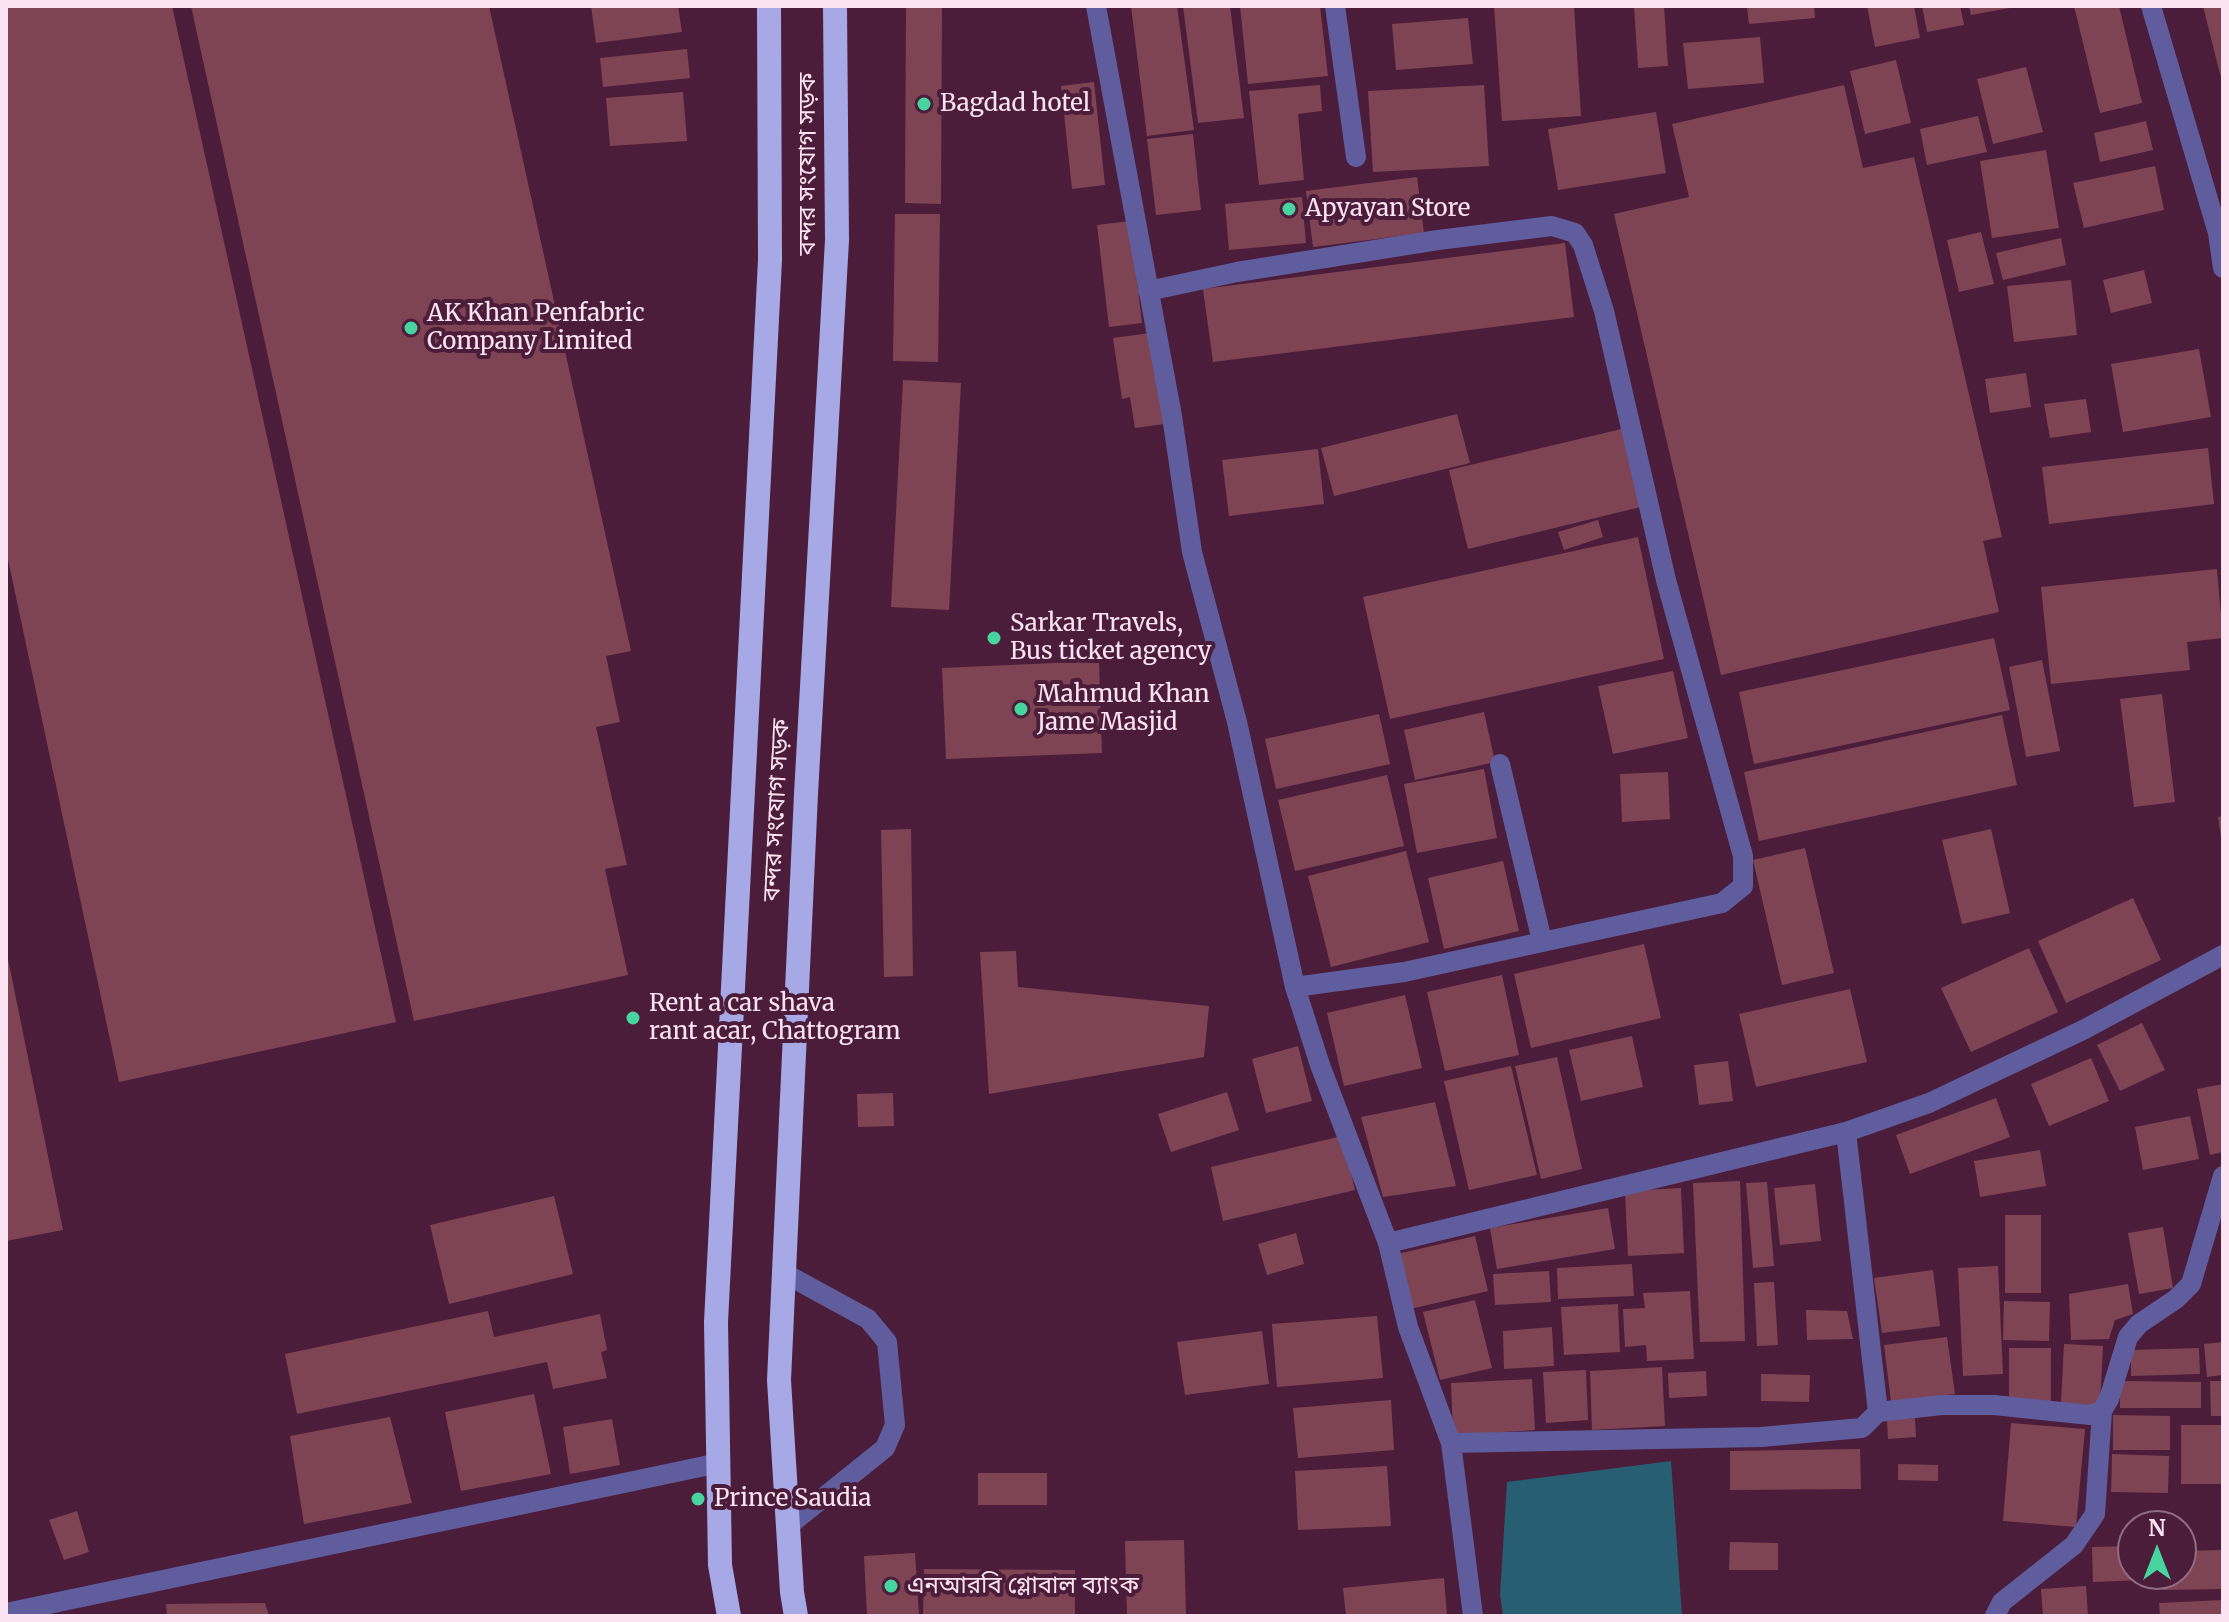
<!DOCTYPE html>
<html>
<head>
<meta charset="utf-8">
<style>
  body { margin:0 }
  #map { position:relative; width:2229px; height:1622px; overflow:hidden; background:#4b1d3a; font-family:Merriweather,serif }
  canvas { display:block }
  .frame { position:absolute; inset:0; border:8px solid #fce3f1; pointer-events:none }
  .north { position:absolute; left:2117px; top:1510px; width:80px; height:80px; box-sizing:border-box; background:#4b1d3a; border:2px solid #926c83; border-radius:50%; rotate:0deg; font-size:22px; font-weight:700; line-height:32px; text-align:center; color:#fce3f1 }
  .north::after { content:''; display:block; margin:auto; width:28px; height:36px; background:#47d49e; clip-path:polygon(50% 0,100% 100%,50% 72%,0 100%) }
</style>
</head>
<body>
<div id="map">
<canvas width="2229" height="1622"></canvas>
<div class="frame"></div>
<div class="north">N</div>
</div>
<script>
const ctx = document.querySelector('canvas').getContext('2d');
ctx.lineJoin = 'round';
function paint(path, color) {
  ctx.fillStyle = color;
  ctx.fill(path, 'evenodd');
}
function toPath(rows) {
  const path = new Path2D();
  for (const r of rows) {
    path.moveTo(r[0], r[1]);
    for (let i = 2; i < r.length; i += 2) path.lineTo(r[i], r[i + 1]);
  }
  return path;
}
function stroke(path, color, width, dash) {
  ctx.strokeStyle = color;
  ctx.lineWidth = width;
  ctx.lineCap = dash ? 'butt' : 'round';
  ctx.setLineDash(dash || []);
  ctx.stroke(path);
}
function label(font, color, halo, rows, align = 'center') {
  ctx.font = font + ' Merriweather,"Noto Sans Bengali",serif';
  ctx.lineWidth = 8;
  ctx.setLineDash([]);
  ctx.textBaseline = 'middle';
  ctx.strokeStyle = halo;
  ctx.fillStyle = color;
  for (const [text, x, y, turn = 0] of rows) {
    ctx.save();
    ctx.translate(x, y);
    ctx.rotate((+turn || 0) * Math.PI / 180);
    ctx.textAlign = isNaN(turn) ? turn : align;
    if (halo) ctx.strokeText(text, 0, 0);
    ctx.fillText(text, 0, 0);
    ctx.restore();
  }
}
paint(toPath([
  [1671,1461,1682,1616,1503,1616,1500,1595,1507,1482]
]), '#275e71');
paint(toPath([
  [6,6,172,6,396,1022,119,1082,6,550],
  [191,6,489,6,631,651,606,656,620,722,596,727,627,865,605,869,628,975,414,1021],
  [591,6,678,6,682,32,596,43],
  [906,6,942,6,941,204,905,203],
  [1131,6,1177,6,1194,130,1147,136],
  [1183,6,1230,6,1244,118,1198,123],
  [1240,6,1320,6,1328,76,1248,84],
  [1494,6,1574,6,1581,116,1502,121],
  [1634,6,1664,6,1668,66,1638,68],
  [1747,6,1814,6,1815,18,1749,24],
  [1867,6,1914,6,1920,38,1875,47],
  [1922,6,1960,6,1964,25,1927,32],
  [1969,6,2010,6,2010,8,1971,15],
  [2074,6,2119,6,2142,103,2100,113],
  [2203,6,2223,6,2223,81,2222,82],
  [1468,18,1473,64,1396,70,1392,24],
  [1760,37,1764,83,1688,89,1683,43],
  [687,49,690,78,603,87,600,58],
  [1896,60,1911,123,1865,134,1850,71],
  [2026,67,2043,132,1993,144,1977,79],
  [1094,82,1105,185,1072,189,1061,86],
  [1320,85,1322,111,1298,114,1304,180,1259,185,1249,91],
  [1484,85,1489,166,1373,172,1368,91],
  [1844,85,1863,168,1914,157,2002,537,1983,541,1999,612,1721,675,1614,214,1689,197,1672,124],
  [683,92,687,141,610,146,606,98],
  [1656,112,1666,173,1558,190,1548,129],
  [1978,116,1987,152,1927,165,1920,129],
  [2146,121,2153,150,2100,162,2094,133],
  [1193,134,1201,210,1156,215,1147,139],
  [2046,150,2059,228,1992,238,1980,161],
  [2155,166,2164,210,2084,228,2073,183],
  [1417,177,1424,233,1313,247,1306,191],
  [1302,197,1306,243,1229,250,1225,204],
  [895,214,940,214,938,362,893,361],
  [1130,221,1142,323,1109,327,1097,225],
  [1981,232,1994,284,1959,292,1947,240],
  [2061,238,2066,265,2003,280,1996,253],
  [1565,243,1574,317,1213,362,1203,289],
  [2144,270,2152,303,2111,313,2103,280],
  [2071,280,2077,335,2014,342,2007,286],
  [1150,333,1164,424,1135,428,1130,397,1122,399,1113,338],
  [2199,349,2211,417,2123,432,2111,364],
  [2026,373,2031,407,1990,413,1985,379],
  [903,380,961,383,949,610,891,607],
  [2086,399,2091,432,2050,438,2044,404],
  [1457,414,1470,463,1334,496,1321,448],
  [1634,426,1653,504,1468,549,1449,470],
  [2208,448,2214,504,2049,524,2042,467],
  [1318,449,1324,504,1229,516,1222,460],
  [1598,520,1603,537,1564,550,1558,532],
  [1638,537,1664,659,1390,719,1363,597],
  [2217,569,2223,638,2187,642,2190,670,2051,684,2041,587],
  [1994,638,2010,710,1754,764,1739,692],
  [2042,660,2060,751,2026,757,2009,667],
  [1099,661,1102,753,946,759,942,668],
  [1673,671,1688,738,1613,754,1598,686],
  [2162,694,2175,802,2134,807,2120,699],
  [1484,712,1495,762,1415,780,1404,730],
  [1379,714,1390,764,1276,789,1265,739],
  [2002,715,2017,785,1759,841,1744,772],
  [1484,769,1497,838,1417,853,1404,784],
  [1668,772,1670,819,1622,822,1620,774],
  [1387,775,1404,846,1295,871,1278,800],
  [2223,816,2223,837,2221,837,2218,817],
  [911,829,913,976,884,977,881,830],
  [1991,829,2010,913,1962,924,1942,840],
  [1805,848,1834,973,1782,985,1753,860],
  [1406,851,1429,942,1331,967,1308,876],
  [1503,861,1519,931,1444,949,1428,878],
  [2133,898,2161,960,2066,1003,2038,941],
  [1644,944,1661,1018,1531,1048,1514,974],
  [2029,948,2058,1012,1971,1052,1941,988],
  [6,949,63,1230,6,1241],
  [1016,951,1018,987,1209,1006,1204,1057,989,1094,980,952],
  [1502,975,1519,1055,1445,1071,1427,992],
  [1850,989,1867,1062,1756,1087,1739,1014],
  [1405,995,1422,1068,1344,1086,1327,1013],
  [2142,1023,2165,1070,2120,1091,2097,1045],
  [1632,1036,1643,1087,1581,1101,1569,1050],
  [1298,1046,1312,1101,1266,1113,1252,1059],
  [1557,1057,1582,1169,1541,1179,1515,1066],
  [2091,1058,2109,1101,2049,1126,2031,1084],
  [1728,1061,1733,1101,1699,1105,1694,1065],
  [1511,1066,1537,1175,1469,1190,1444,1081],
  [2223,1084,2223,1152,2210,1155,2197,1089],
  [1227,1092,1239,1130,1171,1152,1158,1114],
  [893,1093,894,1126,858,1127,857,1094],
  [1996,1098,2010,1137,1910,1174,1896,1135],
  [1435,1102,1456,1186,1383,1197,1361,1117],
  [2190,1116,2199,1159,2143,1170,2135,1127],
  [1342,1136,1355,1190,1223,1221,1211,1167],
  [2040,1150,2046,1186,1980,1197,1974,1161],
  [1740,1181,1745,1341,1700,1342,1693,1183],
  [1767,1182,1774,1266,1753,1268,1746,1183],
  [1815,1184,1821,1241,1780,1245,1774,1188],
  [1681,1188,1684,1253,1628,1256,1625,1191],
  [554,1196,573,1274,449,1304,430,1225],
  [1608,1208,1615,1249,1497,1269,1490,1228],
  [2005,1215,2041,1215,2041,1293,2005,1293],
  [2163,1227,2173,1288,2139,1294,2128,1233],
  [1296,1233,1304,1264,1267,1275,1258,1244],
  [1475,1236,1488,1291,1406,1310,1393,1255],
  [1632,1264,1634,1296,1558,1299,1557,1268],
  [1998,1266,2003,1374,1963,1376,1958,1268],
  [1933,1270,1940,1326,1882,1333,1874,1278],
  [1549,1271,1551,1302,1495,1305,1493,1274],
  [1774,1282,1778,1345,1757,1346,1754,1283],
  [2128,1284,2133,1314,2115,1320,2109,1339,2071,1340,2069,1294],
  [1690,1291,1694,1359,1647,1361,1646,1345,1625,1347,1623,1309,1645,1308,1643,1293],
  [1475,1300,1492,1368,1440,1380,1423,1312],
  [2004,1301,2050,1302,2049,1341,2003,1340],
  [1618,1304,1620,1352,1564,1355,1561,1307],
  [1806,1310,1847,1311,1853,1339,1807,1340],
  [488,1311,494,1337,600,1314,607,1350,601,1352,607,1378,553,1389,547,1362,297,1414,285,1354],
  [1377,1316,1383,1378,1277,1387,1272,1324],
  [1552,1327,1554,1366,1504,1369,1503,1331],
  [1262,1331,1269,1384,1185,1395,1177,1342],
  [1947,1337,1955,1394,1891,1402,1884,1345],
  [2223,1342,2223,1375,2207,1377,2204,1344],
  [2064,1344,2103,1346,2100,1406,2061,1403],
  [2009,1348,2051,1348,2051,1403,2009,1403],
  [2199,1348,2200,1374,2131,1376,2131,1350],
  [1662,1367,1665,1426,1592,1430,1590,1371],
  [1586,1370,1588,1420,1546,1423,1543,1372],
  [1706,1371,1707,1396,1669,1398,1668,1373],
  [1761,1374,1810,1375,1809,1402,1761,1401],
  [1532,1379,1535,1430,1453,1435,1451,1383],
  [2120,1381,2201,1382,2201,1408,2120,1408],
  [2210,1381,2223,1381,2223,1416,2211,1416],
  [534,1394,551,1474,461,1491,445,1412],
  [1391,1400,1394,1450,1298,1458,1293,1408],
  [2113,1415,2170,1416,2170,1450,2113,1450],
  [390,1417,412,1503,304,1524,290,1436],
  [1915,1418,1916,1437,1888,1439,1887,1420],
  [612,1419,620,1465,570,1474,563,1427],
  [2011,1423,2085,1429,2076,1527,2003,1521],
  [2181,1425,2223,1425,2223,1484,2181,1484],
  [1860,1449,1861,1489,1730,1490,1730,1451],
  [2112,1454,2169,1456,2168,1493,2111,1492],
  [1898,1464,1938,1465,1938,1481,1898,1480],
  [1387,1466,1391,1526,1298,1530,1295,1471],
  [978,1473,1047,1473,1047,1505,978,1505],
  [77,1511,89,1552,64,1560,49,1520],
  [1184,1540,1186,1615,1127,1616,1125,1541],
  [1730,1542,1778,1543,1778,1570,1729,1570],
  [2133,1546,2133,1574,2143,1574,2144,1580,2093,1582,2092,1547],
  [2223,1550,2223,1589,2162,1590,2161,1574,2181,1574,2181,1551],
  [915,1553,919,1616,867,1616,864,1556],
  [924,1569,1075,1570,1075,1616,923,1616],
  [1444,1578,1447,1616,1346,1616,1343,1588],
  [2086,1586,2088,1616,2043,1616,2041,1589],
  [2223,1600,2223,1616,2160,1616,2159,1603],
  [265,1603,269,1616,167,1616,166,1604]
]), '#7e4454');
stroke(toPath([
  [1096,6,1172,416,1192,552,1237,722,1295,987,1320,1065,1388,1243,1408,1327,1451,1443,1473,1616],
  [1335,6,1356,157],
  [2151,6,2218,233,2223,268],
  [1148,291,1237,272,1438,240,1552,226,1575,233,1583,245,1604,311,1666,580,1743,856,1743,886,1722,903,1404,972,1295,987],
  [1500,764,1542,941],
  [1846,1132,1878,1412,1942,1405,1994,1405,2090,1415,2102,1411,2109,1399,2128,1337,2139,1324,2176,1299,2191,1284,2223,1176],
  [1388,1243,1846,1132,1929,1103,2083,1030,2223,955],
  [784,1273,868,1319,887,1342,895,1425,885,1448,788,1526],
  [1451,1443,1761,1437,1862,1428,1878,1412],
  [6,1613,719,1463],
  [1995,1616,2002,1602,2074,1545,2095,1514,2102,1411]
]), '#5f5d9d', 20);
stroke(toPath([
  [729,1616,720,1565,716,1322,770,260,769,6],
  [796,1616,792,1592,779,1380,806,794,837,240,835,6]
]), '#a7a8e6', 24);
for (const [x, y, r, color] of [
  [924,104,8,"#47d49e"],
  [1289,209,8,"#47d49e"],
  [411,328,8,"#47d49e"],
  [994,638,8,"#47d49e"],
  [1021,709,8,"#47d49e"],
  [633,1018,8,"#47d49e"],
  [698,1499,8,"#47d49e"],
  [891,1586,8,"#47d49e"]
]) {
  const dot = new Path2D();
  dot.arc(x, y, r, 0, 2 * Math.PI);
  ctx.fillStyle = color;
  ctx.fill(dot);
  stroke(dot, '#4b1d3a', 3);
}
label('24px', '#fce3f1', '#4b1d3a', [
  ["Bagdad hotel",940,104],
  ["Apyayan Store",1305,209],
  ["AK Khan Penfabric",427,314],
  ["Company Limited",427,342],
  ["Sarkar Travels,",1010,624],
  ["Bus ticket agency",1010,652],
  ["Mahmud Khan",1037,695],
  ["Jame Masjid",1037,723],
  ["Rent a car shava",649,1004],
  ["rant acar, Chattogram",649,1032],
  ["Prince Saudia",714,1499],
  ["এনআরবি গ্লোবাল ব্যাংক",907,1586]
], 'left');
label('24px', '#fce3f1', '#4b1d3a', [
  ["বন্দর সংযোগ সড়ক",808,164,-90],
  ["বন্দর সংযোগ সড়ক",777,810,-87]
]);
</script>
</body>
</html>
